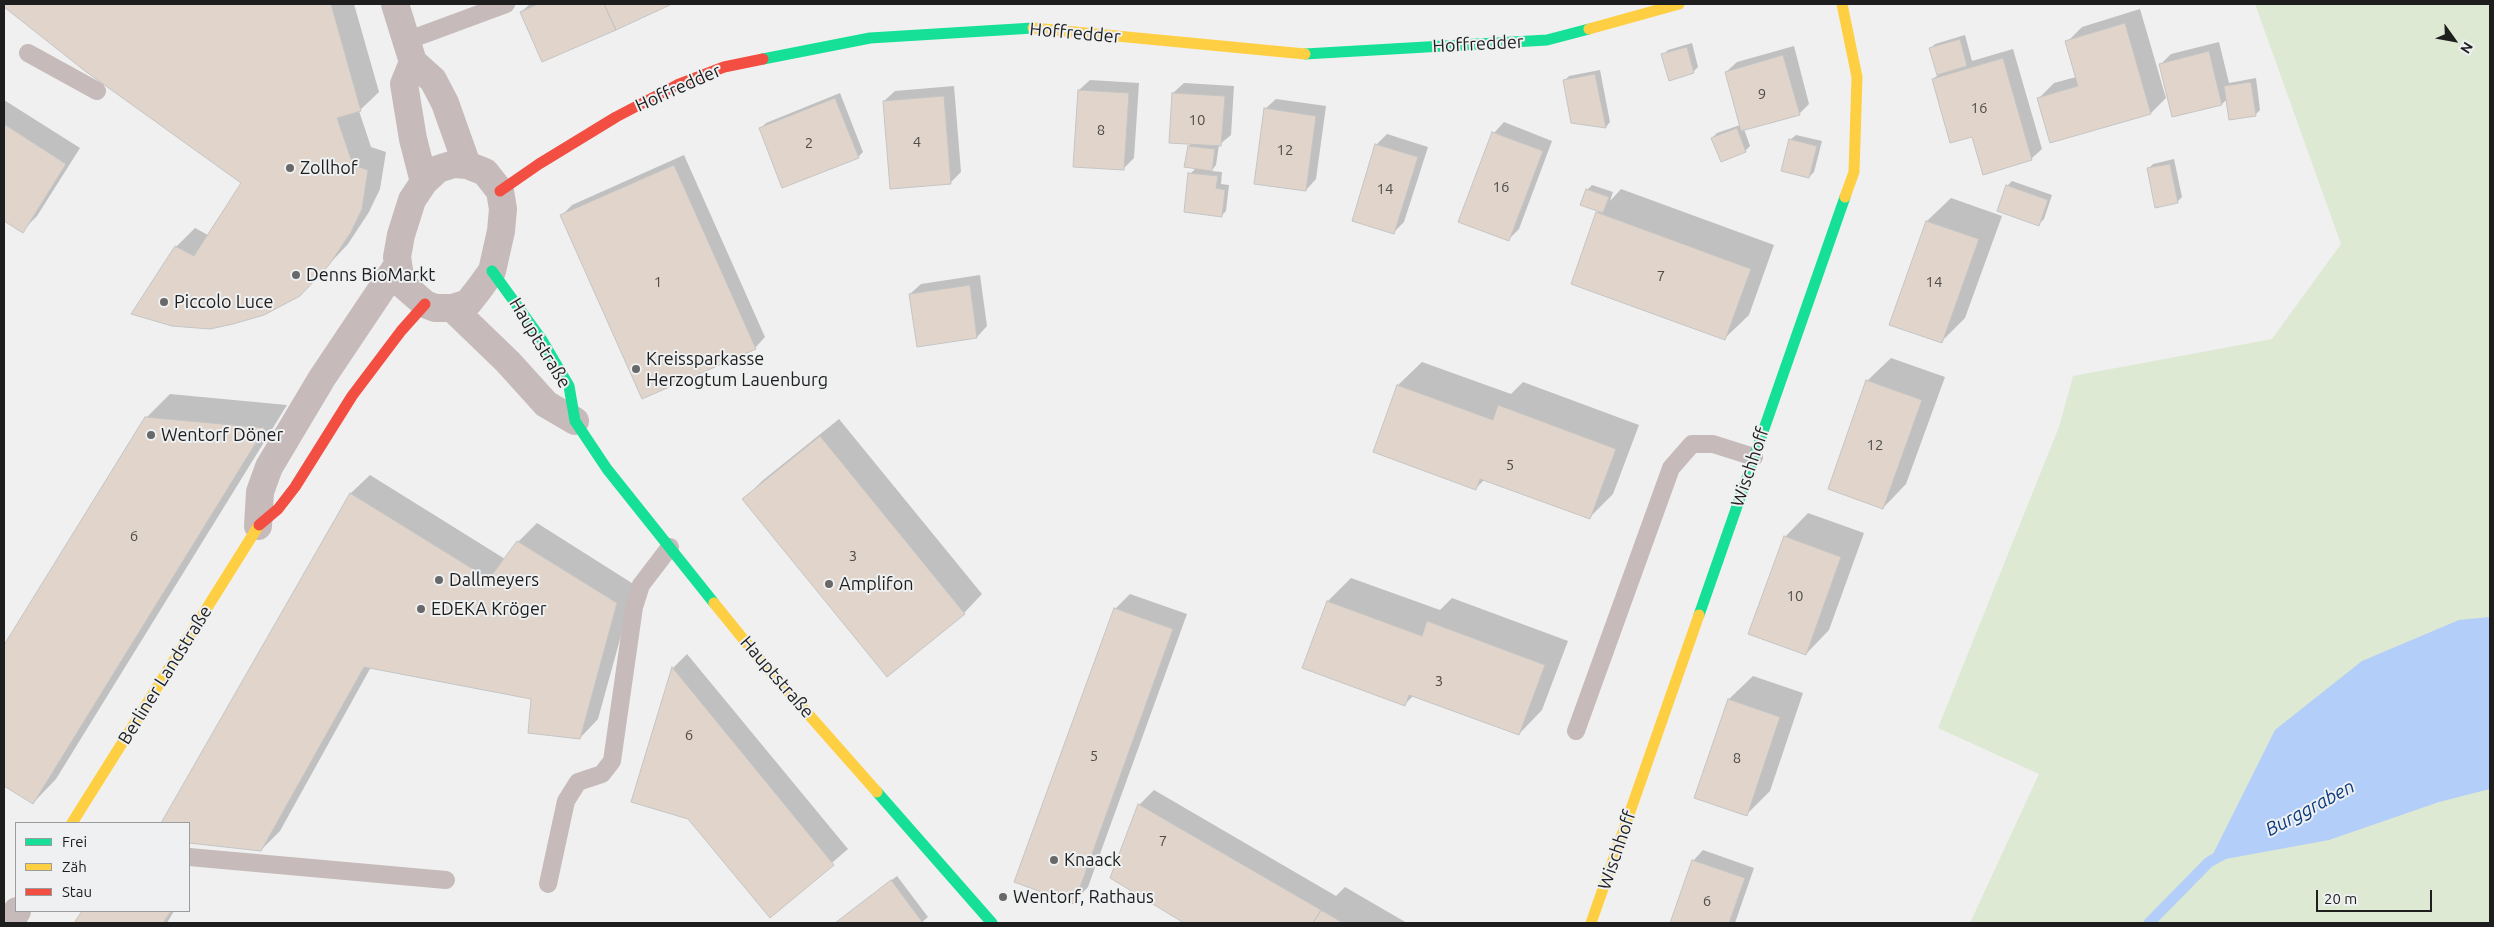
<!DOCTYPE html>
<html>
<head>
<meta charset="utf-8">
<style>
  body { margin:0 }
  #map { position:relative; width:2494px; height:927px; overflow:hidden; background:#f0f0f0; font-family:Ubuntu,sans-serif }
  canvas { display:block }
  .frame { position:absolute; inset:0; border:5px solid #1e1e1e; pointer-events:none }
  .legend { position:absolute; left:15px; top:822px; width:175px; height:90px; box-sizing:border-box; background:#eff0f1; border:1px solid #9b9c9d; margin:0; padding:6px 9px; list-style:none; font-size:15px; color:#1e1e1e }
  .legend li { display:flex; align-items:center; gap:10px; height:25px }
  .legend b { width:25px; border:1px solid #9b9c9d }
  .north { position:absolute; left:2429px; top:15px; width:50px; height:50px; -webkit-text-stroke:4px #eff0f1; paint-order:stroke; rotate:122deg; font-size:14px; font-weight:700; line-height:20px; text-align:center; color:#1e1e1e }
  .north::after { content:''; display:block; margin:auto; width:18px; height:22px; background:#1e1e1e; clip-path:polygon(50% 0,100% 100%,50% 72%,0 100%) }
  .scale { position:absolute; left:2316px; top:890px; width:116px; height:22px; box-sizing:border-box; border:2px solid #1e1e1e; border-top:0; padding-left:6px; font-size:15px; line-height:18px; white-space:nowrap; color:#1e1e1e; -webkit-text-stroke:4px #eff0f1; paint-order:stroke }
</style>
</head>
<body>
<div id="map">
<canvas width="2494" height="927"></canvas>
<div class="frame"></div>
<ul class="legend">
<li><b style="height:6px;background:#16e098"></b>Frei</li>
<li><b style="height:6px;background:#ffcf43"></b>Zäh</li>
<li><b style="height:6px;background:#f24e42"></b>Stau</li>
</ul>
<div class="north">N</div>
<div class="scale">20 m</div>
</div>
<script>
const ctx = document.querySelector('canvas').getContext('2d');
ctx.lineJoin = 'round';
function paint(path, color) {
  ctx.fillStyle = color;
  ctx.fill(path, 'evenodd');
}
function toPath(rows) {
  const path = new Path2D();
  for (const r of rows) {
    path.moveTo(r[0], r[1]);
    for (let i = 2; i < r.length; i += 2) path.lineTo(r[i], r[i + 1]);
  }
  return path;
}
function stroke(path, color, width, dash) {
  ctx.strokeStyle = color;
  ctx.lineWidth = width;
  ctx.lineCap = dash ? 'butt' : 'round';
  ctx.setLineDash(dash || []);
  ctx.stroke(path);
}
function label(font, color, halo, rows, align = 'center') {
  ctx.font = font + ' Ubuntu,sans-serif';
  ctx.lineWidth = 4;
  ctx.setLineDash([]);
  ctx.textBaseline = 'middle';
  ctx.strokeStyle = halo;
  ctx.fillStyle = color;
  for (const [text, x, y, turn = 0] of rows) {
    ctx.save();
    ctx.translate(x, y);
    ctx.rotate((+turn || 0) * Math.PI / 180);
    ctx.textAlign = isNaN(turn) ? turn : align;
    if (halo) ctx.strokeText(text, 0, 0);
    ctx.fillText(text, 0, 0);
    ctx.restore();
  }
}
paint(toPath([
  [2255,4,2490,4,2490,923,1970,923,2039,774,1938,728,2059,427,2073,376,2272,339,2341,244]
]), '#dde9d2');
paint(toPath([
  [2490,617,2490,789,2439,802,2329,840,2209,862,2275,730,2362,661,2459,620]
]), '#b2cef9');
paint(toPath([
  [4,4,354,4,379,92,359,111,371,147,386,152,380,189,369,212,348,244,318,276,133,314,176,247,195,228,208,235,242,182,85,70],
  [530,4,669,4,615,28,521,12],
  [2140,9,2166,98,2151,113,2051,142,2039,98,2054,83,2076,77,2067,42,2082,27],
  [1965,35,1972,61,2013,49,2042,149,2031,159,1973,135,1933,79,1938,75,1930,49,1935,44],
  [2219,42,2229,83,2256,78,2260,110,2255,115,2227,99,2222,104,2161,64,2171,54],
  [1692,43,1698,67,1693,72,1663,55,1668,50],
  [1794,46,1809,104,1799,114,1744,129,1750,146,1745,151,1712,138,1717,133,1740,125,1726,72,1737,62],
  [1600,70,1610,122,1606,127,1564,81,1569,76],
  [1090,80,1139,83,1134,158,1123,169,1079,90],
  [1184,83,1234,86,1231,135,1219,145,1216,165,1211,171,1222,172,1221,184,1229,185,1226,211,1221,216,1190,174,1196,168,1189,146,1192,143,1173,93],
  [954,86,961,172,950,183,884,101,895,91],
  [840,93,863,152,858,157,761,128,766,123],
  [1276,99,1326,106,1316,179,1306,190,1265,109],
  [4,100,80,148,37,216,22,231,4,219],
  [1504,122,1552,141,1519,229,1508,240,1494,133],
  [1387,134,1428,147,1404,222,1394,232,1376,145],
  [1796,135,1822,141,1814,172,1809,177,1790,140],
  [684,155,765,337,755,348,562,215,572,205],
  [2174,159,2182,197,2177,202,2148,169,2153,164],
  [2012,181,2052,195,2044,219,2039,224,2007,186],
  [1592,185,1613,192,1610,201,1621,189,1774,245,1749,315,1725,338,1597,213,1600,210,1587,190],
  [1951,198,2002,216,1965,318,1941,342,1890,324,1927,221],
  [980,275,987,326,977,337,918,345,910,294,921,284],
  [1891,358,1945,377,1906,484,1883,508,1867,381],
  [1422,362,1511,394,1523,382,1639,425,1613,494,1589,518,1485,479,1476,488,1374,451,1398,385],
  [170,394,287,405,56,779,33,803,4,785,4,647,146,418],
  [839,419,982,594,964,613,744,499,762,481],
  [370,475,505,559,518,542,537,523,635,585,598,719,580,738,532,698,371,667,280,831,261,850,189,842,189,823,162,823,351,493],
  [1808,513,1864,533,1829,630,1806,654,1785,537],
  [1351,578,1440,610,1452,598,1568,641,1542,710,1519,734,1414,695,1405,704,1328,601],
  [1130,594,1187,614,1088,887,1074,902,1115,609],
  [687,654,848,849,770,916,673,668],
  [1753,676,1803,693,1770,791,1746,815,1729,699],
  [1154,790,1336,896,1345,887,1407,923,1186,923,1112,878,1139,805],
  [1703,850,1754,868,1735,923,1671,923,1693,861],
  [897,876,928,917,921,923,836,923],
  [83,911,174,911,167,923,75,923]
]), '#0003');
stroke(toPath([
  [2149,923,2209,862,2222,855]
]), '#b2cef9', 11);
const building = toPath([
  [4,4,331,4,361,111,337,118,353,165,368,170,362,209,351,232,329,265,300,296,264,315,233,324,210,329,172,326,131,314,175,246,194,256,241,183,85,71,4,7,4,4],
  [538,4,604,4,616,30,542,62,520,12,538,4],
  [604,4,672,4,616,30,604,4],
  [2125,23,2151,114,2050,143,2037,98,2078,86,2065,41,2125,23],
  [1960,39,1967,66,1937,75,1929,48,1960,39],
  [1687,47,1694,73,1669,81,1661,54,1687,47],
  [2209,51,2222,105,2172,117,2159,64,2209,51],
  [1783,55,1800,115,1741,131,1725,72,1783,55],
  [2003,58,2032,160,1983,175,1972,137,1950,143,1932,79,2003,58],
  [1595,74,1606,128,1571,123,1563,80,1595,74],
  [2251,82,2256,116,2229,120,2224,86,2251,82],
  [1078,90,1129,93,1124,170,1073,167,1078,90],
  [1172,93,1225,96,1221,146,1169,143,1172,93],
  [944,96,951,184,890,189,883,101,944,96],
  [835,98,859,158,782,188,759,128,835,98],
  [1264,108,1316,116,1306,191,1254,184,1264,108],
  [4,124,66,164,23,233,4,221,4,124],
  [1737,128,1746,152,1721,162,1711,138,1737,128],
  [1492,132,1543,151,1509,241,1458,222,1492,132],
  [1789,139,1817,146,1809,178,1781,171,1789,139],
  [1375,144,1418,157,1394,234,1352,221,1375,144],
  [1188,146,1215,149,1212,171,1184,167,1188,146],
  [2170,164,2178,203,2155,208,2147,168,2170,164],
  [674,165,756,349,642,399,560,215,674,165],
  [1188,173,1218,176,1216,188,1225,190,1222,217,1184,212,1188,173],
  [2006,185,2048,200,2039,226,1997,211,2006,185],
  [1586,189,1609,197,1603,213,1580,205,1586,189],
  [1596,212,1751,269,1725,340,1571,284,1596,212],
  [1926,221,1979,239,1942,343,1889,325,1926,221],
  [970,285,977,338,917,347,909,294,970,285],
  [1866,380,1922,400,1883,509,1828,489,1866,380],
  [1397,385,1493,420,1498,405,1616,449,1590,519,1480,479,1476,490,1373,452,1397,385],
  [145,417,265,428,33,804,4,786,4,645,145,417],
  [820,436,965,614,887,677,742,499,820,436],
  [350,493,489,579,517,541,617,603,580,739,528,733,531,699,364,667,261,851,189,843,189,823,161,823,350,493],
  [1784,536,1841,557,1806,655,1748,634,1784,536],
  [1327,601,1422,636,1427,621,1545,665,1519,735,1409,695,1405,706,1302,668,1327,601],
  [1114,608,1173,629,1074,904,1014,882,1114,608],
  [672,667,834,865,770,918,688,819,631,802,672,667],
  [1728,699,1780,717,1747,816,1694,798,1728,699],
  [1138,804,1321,910,1313,923,1184,923,1110,878,1138,804],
  [1692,860,1745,878,1729,923,1670,923,1692,860],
  [891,880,923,923,835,923,891,880],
  [1321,910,1343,923,1313,923,1321,910],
  [82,911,171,911,163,923,74,923,82,911]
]);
paint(building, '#e1d5cb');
stroke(building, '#c4c4c4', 1);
stroke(toPath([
  [406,41,506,4],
  [28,53,97,91],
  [1576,731,1671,468,1692,444,1713,444,1754,457],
  [189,857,446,880],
  [548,884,566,801,578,782,602,774,612,761,634,607,641,585,670,547]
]), '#c6baba', 18);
stroke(toPath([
  [395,4,413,62,433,80,445,103,467,165],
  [413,62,404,84,413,139,424,182],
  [454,164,467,165,485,172,500,191,503,209,501,231,492,271,479,289,468,303,452,308,435,308,425,304,401,283,397,257,401,235,412,200,424,182,438,169,454,164],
  [452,308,508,362,546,404,575,421],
  [258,526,260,492,269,467,322,378,397,266],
  [10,923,17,911]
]), '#c6baba', 28);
stroke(toPath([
  [1305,54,1547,40,1589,29],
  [763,59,870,38,1033,28],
  [492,271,542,340,569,386,575,421,607,469,714,603],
  [1699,615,1845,197],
  [877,792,992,923]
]), '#16e098', 11);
stroke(toPath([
  [1842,4,1857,77,1854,172,1845,197],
  [1033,28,1305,54],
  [1589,29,1679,4],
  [714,603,757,656,877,792],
  [72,823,259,525],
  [1591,923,1699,615]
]), '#ffcf43', 11);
stroke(toPath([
  [500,191,539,164,616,117,677,85,724,67,763,59],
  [259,525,278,509,295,487,352,396,401,331,425,304]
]), '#f24e42', 11);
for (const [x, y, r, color] of [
  [290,168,5,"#686868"],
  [296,275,5,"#686868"],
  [164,302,5,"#686868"],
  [636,369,5,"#686868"],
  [151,435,5,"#686868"],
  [439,580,5,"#686868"],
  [829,584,5,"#686868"],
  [421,609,5,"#686868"],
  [1054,860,5,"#686868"],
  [1003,897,5,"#686868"]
]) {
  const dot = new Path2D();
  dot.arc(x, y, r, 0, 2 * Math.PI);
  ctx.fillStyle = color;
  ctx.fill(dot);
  stroke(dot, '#eff0f1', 2);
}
label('15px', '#4f4c49', null, [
  ["9",1762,94],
  ["16",1979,108],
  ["10",1197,120],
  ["8",1101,130],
  ["4",917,142],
  ["2",809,143],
  ["12",1285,150],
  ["16",1501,187],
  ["14",1385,189],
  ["7",1661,276],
  ["1",658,282],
  ["14",1934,282],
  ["12",1875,445],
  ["5",1510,465],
  ["6",134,536],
  ["3",853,556],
  ["10",1795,596],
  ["3",1439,681],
  ["6",689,735],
  ["5",1094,756],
  ["8",1737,758],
  ["7",1163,841],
  ["6",1707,901]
]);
label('18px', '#1e1e1e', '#eff0f1', [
  ["Hoffredder",1075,33,5],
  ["Hoffredder",1478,44,-3],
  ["Hoffredder",678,88,-24],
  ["Hauptstraße",540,343,59],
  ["Wischhoff",1750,467,-71],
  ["Berliner Landstraße",165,675,-58],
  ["Hauptstraße",777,677,49],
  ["Wischhoff",1617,850,-71]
]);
label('18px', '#1e1e1e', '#eff0f1', [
  ["Zollhof",300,168],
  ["Denns BioMarkt",306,275],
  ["Piccolo Luce",174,302],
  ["Kreissparkasse",646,359],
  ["Herzogtum Lauenburg",646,380],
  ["Wentorf Döner",161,435],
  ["Dallmeyers",449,580],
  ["Amplifon",839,584],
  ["EDEKA Kröger",431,609],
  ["Knaack",1064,860],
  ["Wentorf, Rathaus",1013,897]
], 'left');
label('italic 19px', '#0a3c81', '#eff0f1', [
  ["Burggraben",2310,808,-28]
]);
</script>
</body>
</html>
